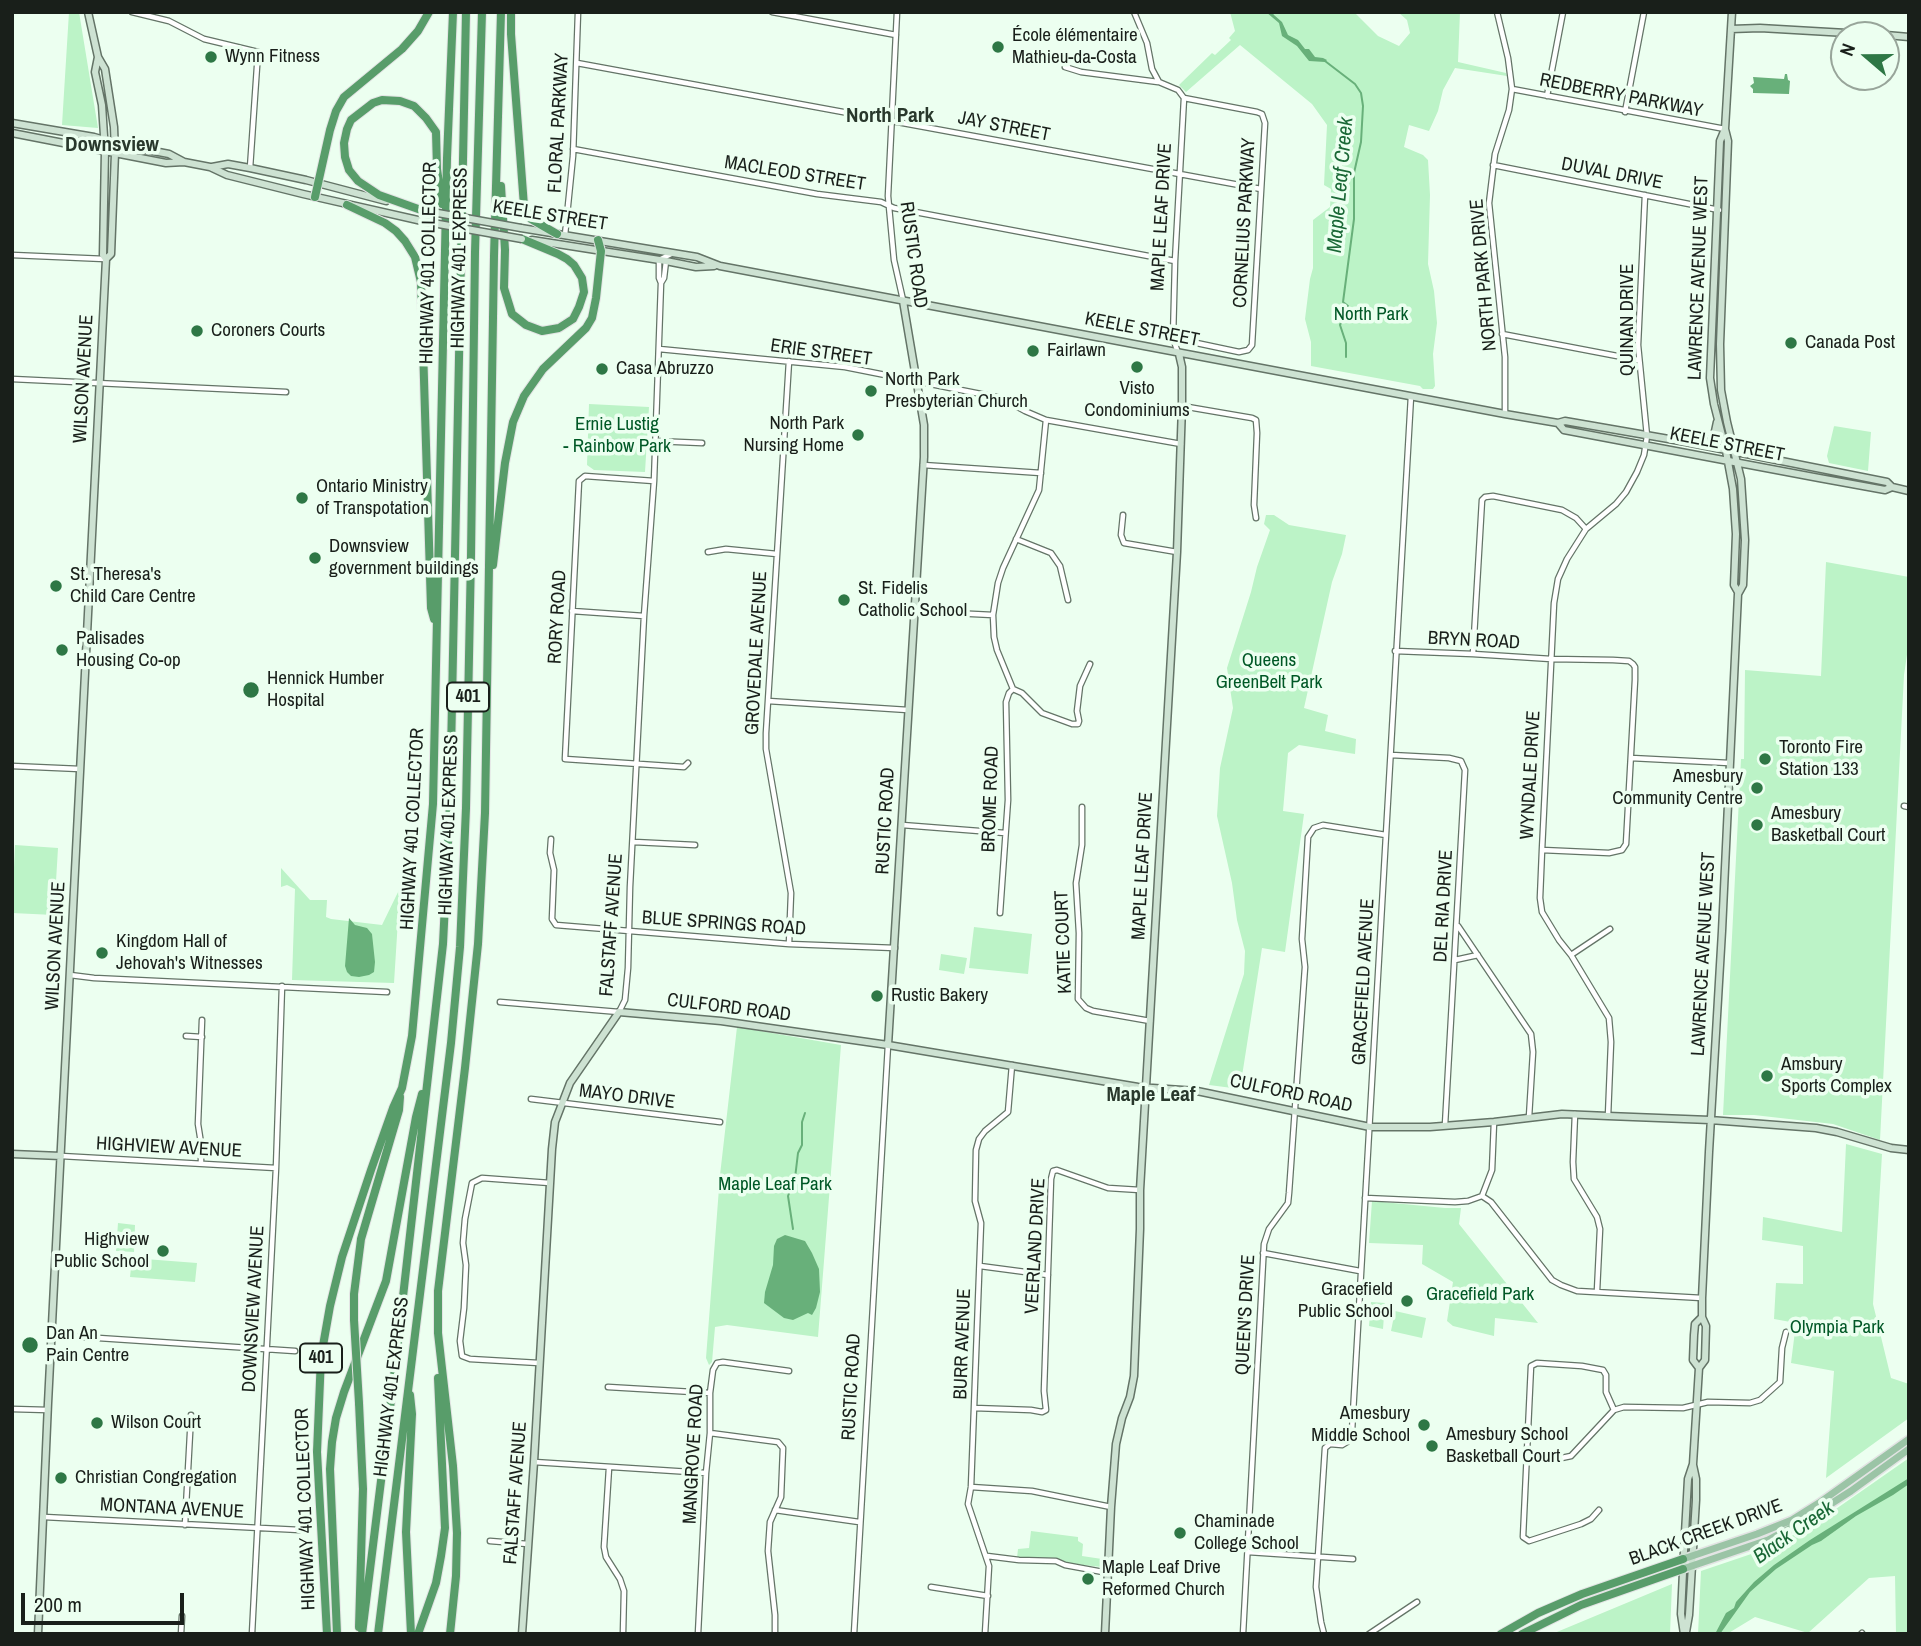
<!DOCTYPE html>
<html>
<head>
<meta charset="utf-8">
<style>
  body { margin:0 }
  #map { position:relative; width:1921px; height:1646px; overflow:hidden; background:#ecfff0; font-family:"Archivo Narrow",sans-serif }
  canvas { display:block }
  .frame { position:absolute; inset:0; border:14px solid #191f1a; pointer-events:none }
  .north { position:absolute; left:1830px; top:21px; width:70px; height:70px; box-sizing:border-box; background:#ecfff0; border:2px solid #98a59a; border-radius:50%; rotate:290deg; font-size:19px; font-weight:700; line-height:28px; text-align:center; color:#191f1a }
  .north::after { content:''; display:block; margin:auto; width:24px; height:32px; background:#2e7745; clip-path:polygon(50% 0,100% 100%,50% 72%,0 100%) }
  .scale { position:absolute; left:21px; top:1593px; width:163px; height:32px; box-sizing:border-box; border:4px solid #191f1a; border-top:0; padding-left:9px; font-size:21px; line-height:24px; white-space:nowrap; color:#191f1a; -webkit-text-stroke:5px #ecfff0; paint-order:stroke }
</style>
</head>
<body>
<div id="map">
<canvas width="1921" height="1646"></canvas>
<div class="frame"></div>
<div class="north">N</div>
<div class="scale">200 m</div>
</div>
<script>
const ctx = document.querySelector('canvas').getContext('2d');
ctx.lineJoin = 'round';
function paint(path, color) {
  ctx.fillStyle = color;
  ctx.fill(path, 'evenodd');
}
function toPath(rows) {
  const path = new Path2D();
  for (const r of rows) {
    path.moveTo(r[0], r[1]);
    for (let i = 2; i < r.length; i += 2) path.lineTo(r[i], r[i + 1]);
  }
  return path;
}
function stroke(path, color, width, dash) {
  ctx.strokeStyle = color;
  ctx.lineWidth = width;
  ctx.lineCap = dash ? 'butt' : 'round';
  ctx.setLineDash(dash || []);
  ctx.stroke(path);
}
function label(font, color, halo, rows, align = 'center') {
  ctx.font = font + ' "Archivo Narrow",sans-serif';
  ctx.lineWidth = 7;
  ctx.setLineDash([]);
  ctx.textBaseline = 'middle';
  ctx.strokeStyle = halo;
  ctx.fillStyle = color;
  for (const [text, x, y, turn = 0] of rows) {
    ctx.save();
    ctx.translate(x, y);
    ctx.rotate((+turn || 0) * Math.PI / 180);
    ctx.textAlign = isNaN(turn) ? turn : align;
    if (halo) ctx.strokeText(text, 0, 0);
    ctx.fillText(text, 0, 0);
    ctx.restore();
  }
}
paint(toPath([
  [69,12,79,12,98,128,62,125],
  [1230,12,1354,12,1378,36,1399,46,1410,33,1407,20,1398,12,1460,12,1458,62,1506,73,1507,76,1455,68,1443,90,1438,111,1429,131,1409,125,1404,147,1423,155,1428,160,1430,195,1428,264,1434,291,1437,323,1433,354,1435,386,1433,389,1423,389,1420,386,1311,366,1311,342,1305,319,1310,279,1313,268,1313,220,1330,207,1331,189,1324,185,1327,125,1312,104,1240,45,1186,92,1179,85,1212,53,1215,55,1231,40,1229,38,1235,31],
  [589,404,649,407,645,472,594,470,587,465],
  [1835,422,1834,426,1871,432,1868,471,1829,463,1827,456],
  [1266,515,1274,515,1289,525,1346,535,1342,554,1332,582,1304,708,1328,715,1325,731,1356,739,1355,754,1299,745,1288,753,1283,811,1304,814,1285,952,1262,948,1240,1089,1209,1085,1244,974,1245,951,1237,920,1232,883,1217,816,1220,768,1233,708,1227,668,1251,592,1257,567,1270,530,1264,524],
  [1826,562,1909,577,1909,641,1904,675,1880,1140,1833,1124,1754,1115,1723,1115,1741,759,1744,759,1745,670,1821,676],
  [15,845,58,848,54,915,12,913],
  [281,868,310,900,327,900,326,917,331,919,382,925,400,888,394,983,292,980,295,889,287,885,281,887],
  [974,927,1032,934,1028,974,969,968],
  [941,954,967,958,964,974,939,970],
  [737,1027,841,1045,818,1337,727,1325,715,1327,712,1362,709,1365,706,1358,720,1175],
  [1846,1144,1882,1154,1873,1304,1891,1378,1909,1384,1909,1418,1826,1478,1834,1371,1791,1363,1796,1323,1774,1319,1776,1283,1803,1284,1803,1246,1762,1240,1763,1217,1842,1232],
  [1372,1201,1445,1208,1461,1208,1459,1224,1538,1323,1495,1318,1494,1336,1453,1326,1447,1321,1453,1282,1422,1264,1423,1245,1369,1243],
  [118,1223,135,1225,134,1252,116,1251],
  [132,1258,197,1263,195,1282,130,1277],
  [1371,1302,1385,1303,1383,1329,1369,1326],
  [1395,1311,1426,1318,1422,1338,1391,1331],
  [1909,1458,1909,1634,1896,1634,1895,1576,1869,1578,1808,1633,1755,1617,1727,1634,1698,1634,1701,1571,1766,1549,1813,1525],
  [1031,1531,1078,1537,1078,1541,1083,1544,1082,1556,1102,1559,1102,1567,1017,1558,1018,1549,1029,1548],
  [1672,1584,1670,1634,1552,1634]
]), '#bcf3c7');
paint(toPath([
  [1266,12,1272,12,1274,15,1282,22,1288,35,1298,40,1305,49,1309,49,1315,57,1323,58,1327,60,1325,62,1309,61,1297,46,1282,36,1279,23],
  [1785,74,1787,74,1788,80,1790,81,1789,94,1753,93,1753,89,1750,86,1754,83,1753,77,1784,79],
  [349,918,355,925,367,928,372,934,375,962,374,972,369,975,359,977,351,976,347,972,345,966],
  [785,1235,805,1241,812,1253,819,1269,820,1292,816,1308,812,1315,808,1313,793,1320,784,1318,764,1303,765,1292,773,1265,774,1246,777,1239],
  [1909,1478,1909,1484,1893,1495,1856,1516,1821,1541,1812,1545,1776,1569,1750,1592,1720,1634,1715,1634,1726,1613,1734,1608,1736,1602,1754,1582,1774,1565,1810,1540]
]), '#68b07a');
stroke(toPath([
  [1325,61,1355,84,1361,93,1363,106,1361,142,1354,173,1354,219,1343,302,1348,306,1340,325,1346,343,1346,357],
  [793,1229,788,1196,795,1178,798,1153,802,1145,802,1122,805,1113]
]), '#68b07a', 2);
const street = toPath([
  [132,12,169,21,204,39,258,52,250,168],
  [772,12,896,35],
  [897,12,888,196,894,260,903,300],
  [1134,12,1147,43,1152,69,1159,82,1178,90,1184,98,1257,112,1262,114,1265,123,1252,345,1248,350,1239,352,1173,338],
  [1497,12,1508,58,1512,89,1509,110,1495,154,1489,203,1505,357,1505,414],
  [577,63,1261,189],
  [1065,67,1081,72,1158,82],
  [1512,89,1725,129],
  [1547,96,1563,12],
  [1625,112,1644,12],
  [573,149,817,194,881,202,894,208,1175,261],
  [1493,165,1719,210],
  [565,235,573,156,578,12],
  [12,255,105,259],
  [661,283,659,278,659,260,671,254],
  [1502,334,1638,360],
  [659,349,845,367,1001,398,1025,411,1046,420,1181,444],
  [1178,353,1173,338,1175,261,1184,98],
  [12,379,286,392],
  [1182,406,1252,418,1256,420,1257,433,1254,505,1256,518],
  [1046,420,1039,490,1003,568,998,583,993,615,994,637,997,650,1013,689,1022,693,1042,713,1072,724,1078,724,1079,721,1077,711,1080,686,1090,664],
  [655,441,702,443],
  [923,465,1041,473],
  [654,481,585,476,579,481,565,759,684,767,688,763],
  [1123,515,1121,535,1124,543,1177,552],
  [1016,539,1051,553,1060,566,1068,600],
  [708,552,726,549,777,554],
  [572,611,644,616],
  [913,611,993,615],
  [1395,651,1473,654,1551,659,1613,660,1629,661,1633,664,1635,667,1635,680,1626,844,1622,850,1609,853,1542,850],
  [1473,654,1482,500,1485,497,1493,496,1562,510,1576,518,1586,529],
  [768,701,908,710],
  [1391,755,1449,758,1461,761,1465,770,1445,1125],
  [1631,758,1729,763],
  [12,766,80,769],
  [1904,806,1909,807],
  [1082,807,1082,845,1076,883,1079,933,1078,999,1086,1008,1093,1011,1150,1021],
  [902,825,1005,833],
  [551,839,550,853,554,870,552,919,556,925,789,944,895,948],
  [634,842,695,845],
  [1000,913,1008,800,1006,702,1009,693,1013,689],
  [1458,926,1531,1034,1533,1052,1529,1117],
  [789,944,791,893,766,749,766,733,789,361],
  [1571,955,1610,929],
  [1455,960,1478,955],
  [70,975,94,978,387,992],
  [500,1002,619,1012,625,1000,628,968,630,887,644,616,654,481,661,283,664,278,666,261],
  [186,1036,202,1037],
  [531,1099,720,1122],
  [1575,1114,1573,1162,1574,1179,1597,1217,1600,1229,1597,1291],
  [1608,1116,1611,1042,1609,1018,1571,955,1559,940,1542,912,1540,898,1542,850,1554,603,1558,579,1567,559,1586,529,1616,504,1626,492,1637,472,1644,455,1647,436,1638,345,1645,195],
  [61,1156,276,1168],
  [201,1163,201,1143,198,1124,202,1020],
  [1482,1196,1491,1202,1552,1280,1561,1285,1577,1291,1702,1298],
  [1482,1196,1492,1170,1494,1122],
  [1365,1198,1455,1202,1468,1201,1482,1196],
  [1263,1253,1360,1271],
  [980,1266,1048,1275],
  [53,1335,295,1351],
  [539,1363,470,1359,462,1356,460,1341,464,1308,466,1265,463,1243,465,1219,472,1183,482,1178,550,1183],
  [608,1387,710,1393],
  [974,1408,1031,1410,1042,1412,1046,1410,1044,1391,1051,1179,1053,1171,1057,1170,1108,1188,1140,1190],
  [12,1409,48,1410],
  [710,1433,778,1442,783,1448,781,1497,770,1522,768,1551,775,1615,775,1634],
  [1526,1458,1552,1460,1571,1456,1614,1410,1624,1407,1683,1408,1708,1402,1750,1403,1760,1400,1780,1382,1782,1348,1786,1332],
  [534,1462,706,1473],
  [609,1468,604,1547,606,1557,620,1579,624,1591,623,1634],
  [971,1487,1032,1491,1111,1507],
  [775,1510,859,1522],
  [1599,1510,1591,1519,1581,1524,1529,1541,1523,1537,1531,1366,1537,1363,1582,1366,1603,1370,1606,1375,1606,1392,1614,1410],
  [44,1517,300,1530],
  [185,1525,191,1415],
  [490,1541,528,1544],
  [1248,1552,1353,1559],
  [987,1556,1019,1560,1056,1561,1065,1565,1103,1572],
  [931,1587,988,1596],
  [181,1634,182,1616],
  [252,1634,276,1168,282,986],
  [698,1634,706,1473,710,1433,710,1393,713,1370,717,1363,723,1362,789,1371],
  [854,1634,888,1045],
  [985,1634,989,1566,968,1504,971,1487,981,1223,975,1201,976,1150,979,1139,985,1131,1008,1112,1012,1065],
  [1243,1634,1264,1244,1269,1229,1288,1203,1289,1193,1305,967,1302,939,1308,837,1314,828,1323,825,1386,835],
  [1324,1634,1321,1622,1316,1587,1325,1448,1330,1444,1342,1445,1347,1442,1352,1431,1411,396],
  [1369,1634,1417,1602],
  [1861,1634,1862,1633]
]);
const secondary = toPath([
  [88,12,98,57,105,69,114,127,115,153,111,254,106,259],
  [1732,12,1725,129,1720,141,1710,378,1714,404,1726,451,1733,489,1736,534,1734,585,1738,592],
  [1731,29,1760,28,1881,35],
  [1886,35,1909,37],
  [12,123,94,137,122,145,169,154,184,162],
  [12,133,166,163,184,162,210,167,227,175,303,194,422,221],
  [212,167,228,164,250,168,306,180,386,201],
  [521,228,697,257,720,266,1505,414,1558,423,1565,421,1686,442,1887,482,1892,487],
  [532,240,666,261,696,267,714,266],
  [1558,423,1564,430,1819,478,1885,490,1892,487,1909,491],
  [1700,445,1709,442,1714,436,1717,422],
  [888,1045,924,457,924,425,903,301],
  [12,1154,61,1156],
  [1699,1368,1705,1360,1706,1326,1702,1317,1702,1298,1709,1152,1722,931,1738,594,1743,585,1745,540,1741,479,1727,422,1721,390,1720,344,1728,141,1725,129],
  [1686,1632,1689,1615,1696,1500,1696,1479,1693,1465],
  [38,1634,48,1403,106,259,103,255,105,151,102,105,95,72,98,57],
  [522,1634,534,1462,552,1149,555,1122,570,1083,619,1012,721,1021,888,1045,1138,1087,1197,1091,1370,1127,1430,1127,1494,1122,1562,1114,1608,1116,1710,1120,1816,1128,1837,1132,1891,1148,1909,1150],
  [1105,1634,1111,1507,1116,1444,1122,1418,1130,1397,1134,1376,1140,1229,1140,1190,1177,552,1182,406,1182,367,1179,354],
  [1684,1634,1681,1614,1684,1551,1688,1479,1693,1464,1699,1368,1693,1360,1694,1335,1695,1324,1702,1317]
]);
const primary = toPath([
  [1683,1559,1757,1534,1792,1520,1819,1503,1909,1439],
  [1683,1569,1768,1540,1804,1521,1851,1491,1909,1449]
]);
const highway = toPath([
  [511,12,511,34,524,206,531,219,557,234],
  [501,186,505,250,504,288,512,314,526,325,542,331,559,328,573,319,579,307,584,292,582,278,574,265,567,259,558,254,522,239],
  [315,197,330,130,336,111,344,97,402,49,418,31,429,12],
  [347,205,385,223,396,231,405,241,415,257,421,282,431,608,434,619],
  [421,210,379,195,358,181,349,170,345,157,344,143,347,129,351,120,373,103,382,100,400,101,414,106,426,118,436,132,437,169,442,204],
  [493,565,505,463,513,422,524,396,543,369,586,328,592,318,596,298,601,251,598,240],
  [354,1320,354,1294,361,1239,399,1110,400,1097],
  [410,1395,412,1414,406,1532,411,1634],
  [359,1627,363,1489,359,1403],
  [327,1634,317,1452,321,1357,330,1306,342,1257,371,1170,393,1108,402,1088,412,1036,433,804,447,158,453,12],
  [337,1634,330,1469,332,1442,336,1418,344,1392,386,1281,416,1117,422,1094],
  [362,1634,394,1376,443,944,450,802,466,12],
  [378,1634,451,1043,460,947,466,808,471,556,475,252,482,12],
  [418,1634,436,1583,441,1556,445,1528,438,1378],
  [450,1634,456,1576,457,1533,453,1466,438,1333,438,1291,465,1068,478,944,485,813,494,256,501,12],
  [1501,1634,1538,1613,1582,1594,1683,1559],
  [1522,1634,1581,1605,1683,1569]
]);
stroke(street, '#647467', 7);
stroke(secondary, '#647467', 9);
stroke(primary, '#e3e4e4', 10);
stroke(highway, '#e3e4e4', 10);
stroke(street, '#fff', 4.5);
stroke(secondary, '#cde2d2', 6);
stroke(primary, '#9bc4a6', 7);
stroke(highway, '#589d6a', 8);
const secondaryBridge = toPath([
  [421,210,521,228],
  [422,221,522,239]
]);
const highwayBridge = toPath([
  [354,1320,359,1403]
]);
stroke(secondaryBridge, '#647467', 9, []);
stroke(highwayBridge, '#e3e4e4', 10, []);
stroke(secondaryBridge, '#cde2d2', 6);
stroke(highwayBridge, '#589d6a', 8);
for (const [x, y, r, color] of [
  [998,47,7,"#2e7745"],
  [211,57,7,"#2e7745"],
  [197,331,7,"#2e7745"],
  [1791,343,7,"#2e7745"],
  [1033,351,7,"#2e7745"],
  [1137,367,7,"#2e7745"],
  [602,369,7,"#2e7745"],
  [871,391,7,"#2e7745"],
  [858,435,7,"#2e7745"],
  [302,498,7,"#2e7745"],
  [315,558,7,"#2e7745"],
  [56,586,7,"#2e7745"],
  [844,600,7,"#2e7745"],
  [62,650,7,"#2e7745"],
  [251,690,9,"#2e7745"],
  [1765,759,7,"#2e7745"],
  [1757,788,7,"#2e7745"],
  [1757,825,7,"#2e7745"],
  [102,953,7,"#2e7745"],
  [877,996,7,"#2e7745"],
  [1767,1076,7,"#2e7745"],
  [163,1251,7,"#2e7745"],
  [1407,1301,7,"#2e7745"],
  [30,1345,9,"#2e7745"],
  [97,1423,7,"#2e7745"],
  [1424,1425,7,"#2e7745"],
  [1432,1446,7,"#2e7745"],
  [61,1478,7,"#2e7745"],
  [1180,1533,7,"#2e7745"],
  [1088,1579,7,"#2e7745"]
]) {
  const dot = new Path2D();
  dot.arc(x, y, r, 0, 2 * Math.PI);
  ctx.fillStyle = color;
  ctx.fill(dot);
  stroke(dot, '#ecfff0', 2.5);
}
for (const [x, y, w] of [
  [468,697,42],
  [321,1358,42]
]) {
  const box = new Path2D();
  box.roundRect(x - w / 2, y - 14.5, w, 29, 5);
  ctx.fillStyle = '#ecfff0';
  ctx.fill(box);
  stroke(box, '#191f1a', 2);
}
label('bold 18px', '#191f1a', null, [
  ["401",468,697],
  ["401",321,1358]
]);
label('19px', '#191f1a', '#ecfff0', [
  ["École élémentaire",1012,36],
  ["Mathieu-da-Costa",1012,58],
  ["Wynn Fitness",225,57],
  ["Coroners Courts",211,331],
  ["Canada Post",1805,343],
  ["Fairlawn",1047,351],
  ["Casa Abruzzo",616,369],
  ["North Park",885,380],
  ["Presbyterian Church",885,402],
  ["Visto",1137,389,"center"],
  ["Condominiums",1137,411,"center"],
  ["North Park",844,424,"right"],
  ["Nursing Home",844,446,"right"],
  ["Ontario Ministry",316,487],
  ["of Transpotation",316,509],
  ["Downsview",329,547],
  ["government buildings",329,569],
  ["St. Theresa's",70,575],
  ["Child Care Centre",70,597],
  ["St. Fidelis",858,589],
  ["Catholic School",858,611],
  ["Palisades",76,639],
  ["Housing Co-op",76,661],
  ["Hennick Humber",267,679],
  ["Hospital",267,701],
  ["Toronto Fire",1779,748],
  ["Station 133",1779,770],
  ["Amesbury",1743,777,"right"],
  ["Community Centre",1743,799,"right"],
  ["Amesbury",1771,814],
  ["Basketball Court",1771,836],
  ["Kingdom Hall of",116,942],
  ["Jehovah's Witnesses",116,964],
  ["Rustic Bakery",891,996],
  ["Amsbury",1781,1065],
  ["Sports Complex",1781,1087],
  ["Highview",149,1240,"right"],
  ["Public School",149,1262,"right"],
  ["Gracefield",1393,1290,"right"],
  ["Public School",1393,1312,"right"],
  ["Dan An",46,1334],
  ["Pain Centre",46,1356],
  ["Amesbury",1410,1414,"right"],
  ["Middle School",1410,1436,"right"],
  ["Wilson Court",111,1423],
  ["Amesbury School",1446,1435],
  ["Basketball Court",1446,1457],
  ["Christian Congregation",75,1478],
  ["Chaminade",1194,1522],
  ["College School",1194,1544],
  ["Maple Leaf Drive",1102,1568],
  ["Reformed Church",1102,1590]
], 'left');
label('19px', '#191f1a', '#ecfff0', [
  ["REDBERRY PARKWAY",1621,96,11],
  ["FLORAL PARKWAY",559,123,-87],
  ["JAY STREET",1004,127,11],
  ["MACLEOD STREET",795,174,9],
  ["DUVAL DRIVE",1612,174,11],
  ["KEELE STREET",550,216,9],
  ["MAPLE LEAF DRIVE",1162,217,-87],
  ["CORNELIUS PARKWAY",1245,223,-87],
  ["RUSTIC ROAD",913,255,82],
  ["HIGHWAY 401 EXPRESS",460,258,-89],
  ["HIGHWAY 401 COLLECTOR",429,263,-89],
  ["NORTH PARK DRIVE",1484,275,-95],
  ["LAWRENCE AVENUE WEST",1699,278,-88],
  ["QUINAN DRIVE",1628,320,-90],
  ["KEELE STREET",1142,330,11],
  ["ERIE STREET",821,353,8],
  ["WILSON AVENUE",84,379,-87],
  ["KEELE STREET",1727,445,11],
  ["RORY ROAD",558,617,-87],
  ["BRYN ROAD",1474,641,3],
  ["GROVEDALE AVENUE",757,653,-87],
  ["WYNDALE DRIVE",1531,775,-87],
  ["BROME ROAD",991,799,-88],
  ["RUSTIC ROAD",886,821,-87],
  ["HIGHWAY 401 EXPRESS",449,825,-88],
  ["HIGHWAY 401 COLLECTOR",413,829,-87],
  ["MAPLE LEAF DRIVE",1143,866,-87],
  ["DEL RIA DRIVE",1444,906,-87],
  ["BLUE SPRINGS ROAD",724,924,4],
  ["FALSTAFF AVENUE",612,925,-86],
  ["KATIE COURT",1064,942,-92],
  ["WILSON AVENUE",56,946,-87],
  ["LAWRENCE AVENUE WEST",1704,954,-87],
  ["GRACEFIELD AVENUE",1364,982,-87],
  ["CULFORD ROAD",729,1008,7],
  ["CULFORD ROAD",1291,1094,12],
  ["MAYO DRIVE",627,1097,7],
  ["HIGHVIEW AVENUE",169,1148,3],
  ["VEERLAND DRIVE",1036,1246,-87],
  ["DOWNSVIEW AVENUE",254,1309,-87],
  ["QUEEN'S DRIVE",1246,1315,-87],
  ["BURR AVENUE",963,1344,-88],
  ["HIGHWAY 401 EXPRESS",392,1387,-83],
  ["RUSTIC ROAD",852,1387,-87],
  ["MANGROVE ROAD",694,1454,-87],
  ["FALSTAFF AVENUE",516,1493,-86],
  ["MONTANA AVENUE",172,1509,3],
  ["HIGHWAY 401 COLLECTOR",306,1509,-92],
  ["BLACK CREEK DRIVE",1706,1533,-20]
]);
label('19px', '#005826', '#ecfff0', [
  ["North Park",1371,315],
  ["Ernie Lustig",617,425],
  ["- Rainbow Park",617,447],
  ["Queens",1269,661],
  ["GreenBelt Park",1269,683],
  ["Maple Leaf Park",775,1185],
  ["Gracefield Park",1480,1295],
  ["Olympia Park",1837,1328]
]);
label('bold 21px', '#29382c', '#ecfff0', [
  ["North Park",890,116],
  ["Downsview",112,145],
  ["Maple Leaf",1151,1095]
]);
label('italic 21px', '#1a6836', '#ecfff0', [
  ["Maple Leaf Creek",1341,185,-85],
  ["Black Creek",1794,1533,-35]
]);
</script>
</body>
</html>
